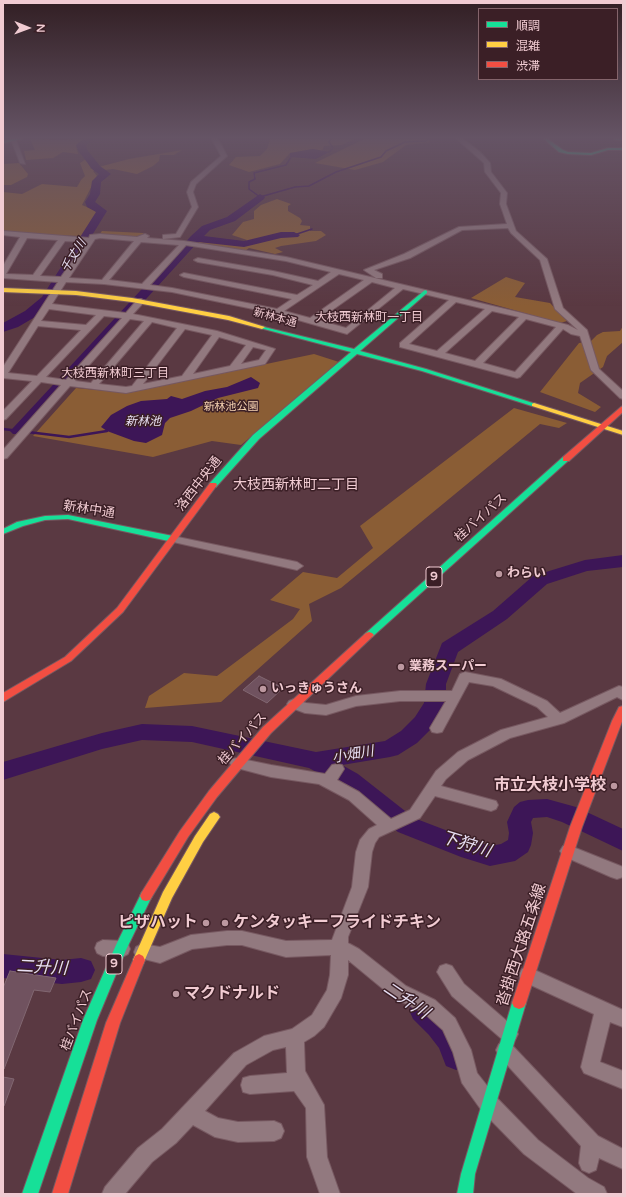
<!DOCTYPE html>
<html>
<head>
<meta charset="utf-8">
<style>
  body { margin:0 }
  #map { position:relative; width:626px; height:1197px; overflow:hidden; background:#5a3942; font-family:"Varela Round","Noto Sans JP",sans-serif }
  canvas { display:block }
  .frame { position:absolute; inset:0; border:4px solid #f1cbd2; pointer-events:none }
  .legend { position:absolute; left:478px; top:8px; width:140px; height:72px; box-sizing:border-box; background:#3b1f26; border:1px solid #84646b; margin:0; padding:5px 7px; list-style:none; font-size:12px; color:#f1cbd2 }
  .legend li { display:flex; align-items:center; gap:8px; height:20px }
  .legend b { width:20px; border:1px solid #84646b }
  .north { position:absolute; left:8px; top:8px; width:40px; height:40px; -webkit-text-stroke:3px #3b1f26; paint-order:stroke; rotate:91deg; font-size:11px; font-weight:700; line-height:16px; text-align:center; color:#f1cbd2 }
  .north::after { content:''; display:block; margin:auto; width:14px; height:18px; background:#f1cbd2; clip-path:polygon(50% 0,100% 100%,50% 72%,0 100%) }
</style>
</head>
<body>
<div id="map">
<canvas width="626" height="1197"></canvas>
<div class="frame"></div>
<ul class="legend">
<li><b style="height:5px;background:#16e098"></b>順調</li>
<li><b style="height:5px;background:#ffcf43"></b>混雑</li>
<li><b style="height:5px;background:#f24e42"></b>渋滞</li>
</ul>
<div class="north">N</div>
</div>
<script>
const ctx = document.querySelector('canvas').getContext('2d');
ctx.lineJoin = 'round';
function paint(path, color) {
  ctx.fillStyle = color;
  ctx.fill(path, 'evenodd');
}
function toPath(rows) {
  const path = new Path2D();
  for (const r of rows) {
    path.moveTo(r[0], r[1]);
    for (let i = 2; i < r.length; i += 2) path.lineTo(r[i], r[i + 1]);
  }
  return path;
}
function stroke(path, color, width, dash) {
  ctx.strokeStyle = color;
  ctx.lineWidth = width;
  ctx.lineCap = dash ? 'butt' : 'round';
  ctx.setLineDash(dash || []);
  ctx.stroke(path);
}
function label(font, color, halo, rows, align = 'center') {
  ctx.font = font + ' "Varela Round","Noto Sans JP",sans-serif';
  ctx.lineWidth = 3;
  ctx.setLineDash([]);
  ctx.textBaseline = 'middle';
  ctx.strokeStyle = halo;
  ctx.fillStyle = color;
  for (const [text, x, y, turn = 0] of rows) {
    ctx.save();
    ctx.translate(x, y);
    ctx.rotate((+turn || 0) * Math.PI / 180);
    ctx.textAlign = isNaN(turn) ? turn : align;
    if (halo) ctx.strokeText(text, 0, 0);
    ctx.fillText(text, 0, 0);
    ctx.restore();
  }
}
paint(toPath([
  [30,139,58,140,86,139,76,146,78,154,63,152,53,158,26,160,24,151,35,150],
  [270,139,355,139,341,145,324,146,322,151,313,149,290,153,280,164,249,172,229,165,236,157,260,156,267,149],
  [364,139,428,139,430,142,406,145,383,162,355,170,315,163],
  [182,150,174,155,160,155,159,161,153,166,137,174,113,169,93,171,97,176,82,205,99,212,84,236,31,235,3,231,3,192,22,194,42,184,77,187,81,180,85,176,80,163,86,159,91,169,129,159],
  [19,163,28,174,27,177,11,185,3,185,3,164],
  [277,199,291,204,288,206,288,211,300,218,302,221,300,225,310,226,310,231,321,231,326,235,316,241,281,246,275,248,283,252,275,254,249,248,245,251,198,244,201,240,239,246,247,240,232,235,243,222,254,219,254,211,261,205],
  [102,231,143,233,145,236,140,238,99,235],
  [506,277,525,283,515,297,550,303,567,321,560,323,471,298],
  [623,326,623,342,607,356,603,367,580,383,578,393,601,407,595,412,540,392,579,343,591,341,597,335,603,332,620,331],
  [314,354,339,362,241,445,212,441,153,457,33,436,76,388,128,393],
  [514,408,567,423,559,428,540,424,341,588,309,604,312,621,221,702,145,708,149,696,184,673,217,676,293,619,300,609,270,600,303,572,337,578,373,548,360,526]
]), '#8a5d35');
paint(toPath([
  [313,149,329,152,316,159,290,157,290,153],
  [251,377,260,383,258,388,218,398,191,411,170,418,165,423,162,435,146,443,134,441,107,431,101,427,111,415,127,406,141,401,167,399,171,396,182,399,205,391,227,387]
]), '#3d1657');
stroke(toPath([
  [329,152,333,148,329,142,331,139],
  [291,157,286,165,254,173,255,179,249,182,249,189,260,197,295,187,309,186,336,172,381,157,386,151,405,142,426,141,428,139],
  [294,235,312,229]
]), '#3d1657', 1.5);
stroke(toPath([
  [3,429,69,437,107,431]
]), '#3d1657', 2.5);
paint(toPath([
  [83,139,93,139,86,146,88,151,100,166,111,174,101,182,100,194,95,202,107,211,51,302,35,317,18,327,3,332,3,323,25,311,42,297,96,212,87,207,85,202,90,194,92,181,99,174,93,170,79,152,76,145,83,139],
  [260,194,265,197,264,199,235,221,210,230,204,236,244,241,281,232,294,232,300,235,298,237,281,238,244,247,198,242,23,434,13,434,10,431,13,428,191,236,202,226,227,217,260,194],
  [623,555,623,567,587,571,547,584,507,619,458,652,446,684,446,703,431,729,417,743,398,755,390,757,342,765,358,774,414,818,474,841,490,846,501,844,508,840,509,833,507,822,514,807,520,802,528,800,547,799,576,807,623,829,623,851,562,822,547,817,533,818,531,822,533,833,531,845,528,852,515,861,490,866,461,857,398,832,342,786,309,768,192,742,142,740,102,749,3,780,3,762,102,733,142,724,192,726,316,752,385,741,401,731,415,717,424,703,426,684,442,643,493,611,533,576,585,560,623,555],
  [3,954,62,960,81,958,91,961,95,970,91,979,81,982,62,984,3,978,3,954],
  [423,997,433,1001,449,1015,461,1031,470,1056,466,1066,456,1070,446,1066,439,1048,429,1035,413,1019,409,1010,413,1001,423,997]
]), '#3d1657');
const building = toPath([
  [259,676,283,688,267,703,243,690,259,676],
  [10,971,56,978,50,992,34,990,4,1069,3,988,10,971],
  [3,1077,14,1079,4,1106,3,1106,3,1077]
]);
paint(building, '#70525f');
stroke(building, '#816771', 1);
const street = toPath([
  [11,139,16,140,25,164,20,163,11,139],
  [212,139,218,139,227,156,196,184,193,192,198,207,180,237,163,239,163,235,176,234,192,207,187,192,191,182,221,156,212,139],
  [457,139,463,139,480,152,490,163,491,172,507,193,506,204,516,231,547,259,563,308,587,330,599,369,623,391,623,399,620,398,591,370,580,336,571,334,563,329,520,377,517,378,400,347,400,343,449,300,403,289,347,334,277,314,172,292,104,284,66,282,52,304,126,313,138,299,141,299,145,301,133,314,217,331,275,349,265,364,126,393,70,386,7,458,3,459,3,450,61,385,41,382,6,419,3,420,3,411,32,381,3,378,3,367,58,282,3,278,3,266,20,237,3,235,3,231,89,238,90,235,100,234,137,237,145,234,149,236,147,238,184,241,286,257,518,312,568,325,578,330,555,309,540,260,511,233,508,228,462,230,410,258,374,270,382,274,382,278,376,278,364,270,404,254,459,227,507,224,500,204,501,193,485,172,484,163,457,139],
  [27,238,58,240,33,275,6,274,27,238],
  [100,238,134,241,102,280,69,278,95,239,100,238],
  [65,241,86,242,61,277,40,276,65,241],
  [141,242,179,245,142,284,109,280,141,242],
  [186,245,286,261,331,272,318,281,273,271,198,258,194,260,198,262,273,275,313,285,297,295,184,273,180,275,184,277,292,299,277,309,172,288,150,285,186,245],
  [339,274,364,280,310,318,284,311,339,274],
  [372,282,395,288,346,328,318,320,372,282],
  [456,302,485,309,437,351,409,344,456,302],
  [49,309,96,315,86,325,41,321,49,309],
  [492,311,519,317,475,361,445,353,492,311],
  [104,316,122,318,66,380,46,377,104,316],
  [130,319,144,321,91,383,75,381,130,319],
  [526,319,556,327,515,372,483,363,526,319],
  [152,322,177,328,132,386,126,387,99,384,152,322],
  [38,326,81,330,37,376,8,373,38,326],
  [185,329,212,335,182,376,143,384,185,329],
  [219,337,246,345,230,366,193,374,219,337],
  [253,347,266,350,259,360,241,364,253,347],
  [173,536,297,562,303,566,297,570,169,541,167,539,169,537,173,536],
  [465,672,501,679,547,701,560,713,619,686,623,687,623,700,617,697,564,723,510,738,468,760,446,779,441,786,496,801,498,805,496,809,491,811,435,796,420,818,379,837,375,843,372,852,368,887,348,937,348,943,359,949,406,986,435,1000,455,1018,471,1050,477,1073,496,1097,538,1140,588,1178,604,1187,607,1194,577,1194,524,1154,482,1111,462,1083,453,1052,443,1030,423,1012,394,998,348,960,348,975,341,998,324,1027,314,1036,304,1042,305,1071,324,1105,327,1157,340,1194,320,1194,307,1157,306,1108,294,1091,250,1094,243,1092,241,1085,243,1078,250,1076,287,1073,286,1047,273,1050,246,1065,205,1111,218,1118,238,1122,274,1121,281,1124,284,1131,281,1138,274,1141,238,1142,215,1137,193,1125,176,1143,152,1162,125,1194,102,1194,105,1187,138,1148,162,1129,234,1053,264,1036,292,1029,312,1015,327,990,330,975,331,955,286,957,242,945,227,945,192,949,160,963,136,957,134,952,136,947,142,944,160,947,191,935,227,931,242,931,286,941,332,940,352,887,356,852,360,840,369,829,377,825,349,800,319,784,271,777,237,768,232,767,230,763,232,759,237,758,271,765,325,774,332,765,337,764,342,765,344,769,337,780,359,792,391,819,410,810,436,771,458,752,501,730,548,717,537,707,493,686,469,682,442,732,437,733,432,732,430,728,446,701,400,701,356,706,326,715,305,713,289,707,287,704,289,701,294,699,306,703,326,705,356,696,400,691,452,691,460,674,465,672],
  [568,845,623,867,623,877,617,879,611,877,563,856,560,851,563,846,568,845],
  [103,940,122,941,128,944,130,949,128,954,122,957,103,956,97,953,95,948,97,943,103,940],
  [446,964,452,966,464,984,515,1028,518,1034,515,1040,509,1043,503,1040,452,996,437,972,440,966,446,964],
  [528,967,623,1010,623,1027,610,1022,600,1062,623,1071,623,1089,584,1073,581,1067,594,1014,522,981,519,975,522,969,528,967],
  [505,1041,511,1044,598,1136,623,1149,623,1169,599,1158,596,1170,589,1173,582,1170,579,1163,581,1146,499,1056,496,1050,499,1044,505,1041]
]);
const fast = toPath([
  [13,139,22,139,3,143,3,141,13,139],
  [544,139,548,139,563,150,568,152,591,153,608,148,623,148,623,150,608,150,591,155,568,154,559,152,544,139],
  [614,139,623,139,623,140,616,140,614,139],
  [425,290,427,291,427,293,360,351,426,369,536,404,536,406,532,406,422,371,357,354,259,439,216,487,210,487,209,485,210,483,253,435,351,352,260,328,260,326,354,349,425,290],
  [563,457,566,457,570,459,372,637,366,637,364,635,366,633,563,457],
  [68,515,173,536,177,539,173,542,68,519,45,520,23,526,3,534,3,529,17,522,45,516,68,515],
  [146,891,150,892,152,896,126,950,97,1020,38,1194,22,1194,83,1020,116,945,142,892,146,891],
  [519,997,524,999,526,1003,475,1174,473,1194,457,1194,461,1174,512,1003,514,999,519,997]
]);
const slow = toPath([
  [3,288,76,291,132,298,229,316,265,327,262,329,228,320,132,302,76,295,3,292,3,288],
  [534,403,623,431,623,435,532,406,532,404,534,403],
  [214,812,218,814,220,817,203,842,172,898,143,964,139,966,135,964,133,960,163,892,195,836,210,814,214,812]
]);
const jam = toPath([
  [623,406,623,412,569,461,563,461,563,457,621,407,623,406],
  [210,483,216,483,217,485,123,612,71,661,3,702,3,693,65,657,117,608,210,483],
  [369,632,372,633,374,635,372,637,271,733,217,797,188,837,150,900,146,901,142,900,140,896,142,892,180,831,209,791,263,727,366,633,369,632],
  [623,706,623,719,582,827,526,1003,524,1007,519,1009,514,1007,512,1003,570,827,612,721,619,707,623,706],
  [139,954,143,956,145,960,120,1023,68,1194,52,1194,106,1023,135,956,139,954]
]);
stroke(street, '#775961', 2);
stroke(fast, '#775961', 2);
stroke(slow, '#775961', 2);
stroke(jam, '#775961', 2);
paint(street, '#92797f');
paint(fast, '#16e098');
paint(slow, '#ffcf43');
paint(jam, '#f24e42');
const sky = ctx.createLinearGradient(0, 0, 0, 306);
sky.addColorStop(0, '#321f24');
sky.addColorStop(0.45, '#655465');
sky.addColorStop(1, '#65546500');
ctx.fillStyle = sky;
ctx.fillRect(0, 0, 626, 306);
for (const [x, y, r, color] of [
  [499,574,4,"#bc98a0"],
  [401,667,4,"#bc98a0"],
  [263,689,4,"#bc98a0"],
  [614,786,4,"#bc98a0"],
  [206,923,4,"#bc98a0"],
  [225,923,4,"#bc98a0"],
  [176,994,4,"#bc98a0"]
]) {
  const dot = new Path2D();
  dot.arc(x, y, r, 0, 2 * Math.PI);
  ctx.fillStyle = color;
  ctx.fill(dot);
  stroke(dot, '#3b1f26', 1.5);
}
label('11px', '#f1cbd2', '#3b1f26', [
  ["新林本通",275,318,15]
]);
label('11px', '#f8d5b3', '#3b1f26', [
  ["新林池公園",231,407]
]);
label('italic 12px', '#e8dff4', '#3b1f26', [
  ["千丈川",74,256,-58],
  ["新林池",143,422]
]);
label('12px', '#f1cbd2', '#3b1f26', [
  ["大枝西新林町一丁目",369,318],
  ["大枝西新林町三丁目",115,374]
]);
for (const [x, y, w] of [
  [434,577,16],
  [114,964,16]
]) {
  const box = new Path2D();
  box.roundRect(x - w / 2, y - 10, w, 20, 3);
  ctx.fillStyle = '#3b1f26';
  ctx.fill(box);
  stroke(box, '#f1cbd2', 1);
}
label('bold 12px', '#f1cbd2', null, [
  ["9",434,577],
  ["9",114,964]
]);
label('13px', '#f1cbd2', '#3b1f26', [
  ["洛西中央通",199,484,-52],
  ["新林中通",89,510,9],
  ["桂バイパス",481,518,-42],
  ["桂バイパス",243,739,-48],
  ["桂バイパス",77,1020,-69]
]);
label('bold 13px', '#f1cbd2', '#3b1f26', [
  ["わらい",507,574],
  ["業務スーパー",409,667],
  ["いっきゅうさん",271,689]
], 'left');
label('14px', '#f1cbd2', '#3b1f26', [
  ["大枝西新林町二丁目",296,485]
]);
label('italic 14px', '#e8dff4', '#3b1f26', [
  ["小畑川",353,755,-10]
]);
label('bold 16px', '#f1cbd2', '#3b1f26', [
  ["市立大枝小学校",606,786],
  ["ピザハット",198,923],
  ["ケンタッキーフライドチキン",233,923,"left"],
  ["マクドナルド",184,994,"left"]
], 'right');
label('16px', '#f1cbd2', '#3b1f26', [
  ["沓掛西大路五条線",522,945,-72]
]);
label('italic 17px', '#e8dff4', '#3b1f26', [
  ["下狩川",466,845,17],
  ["二升川",42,968,3],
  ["二升川",406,1001,34]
]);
</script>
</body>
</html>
